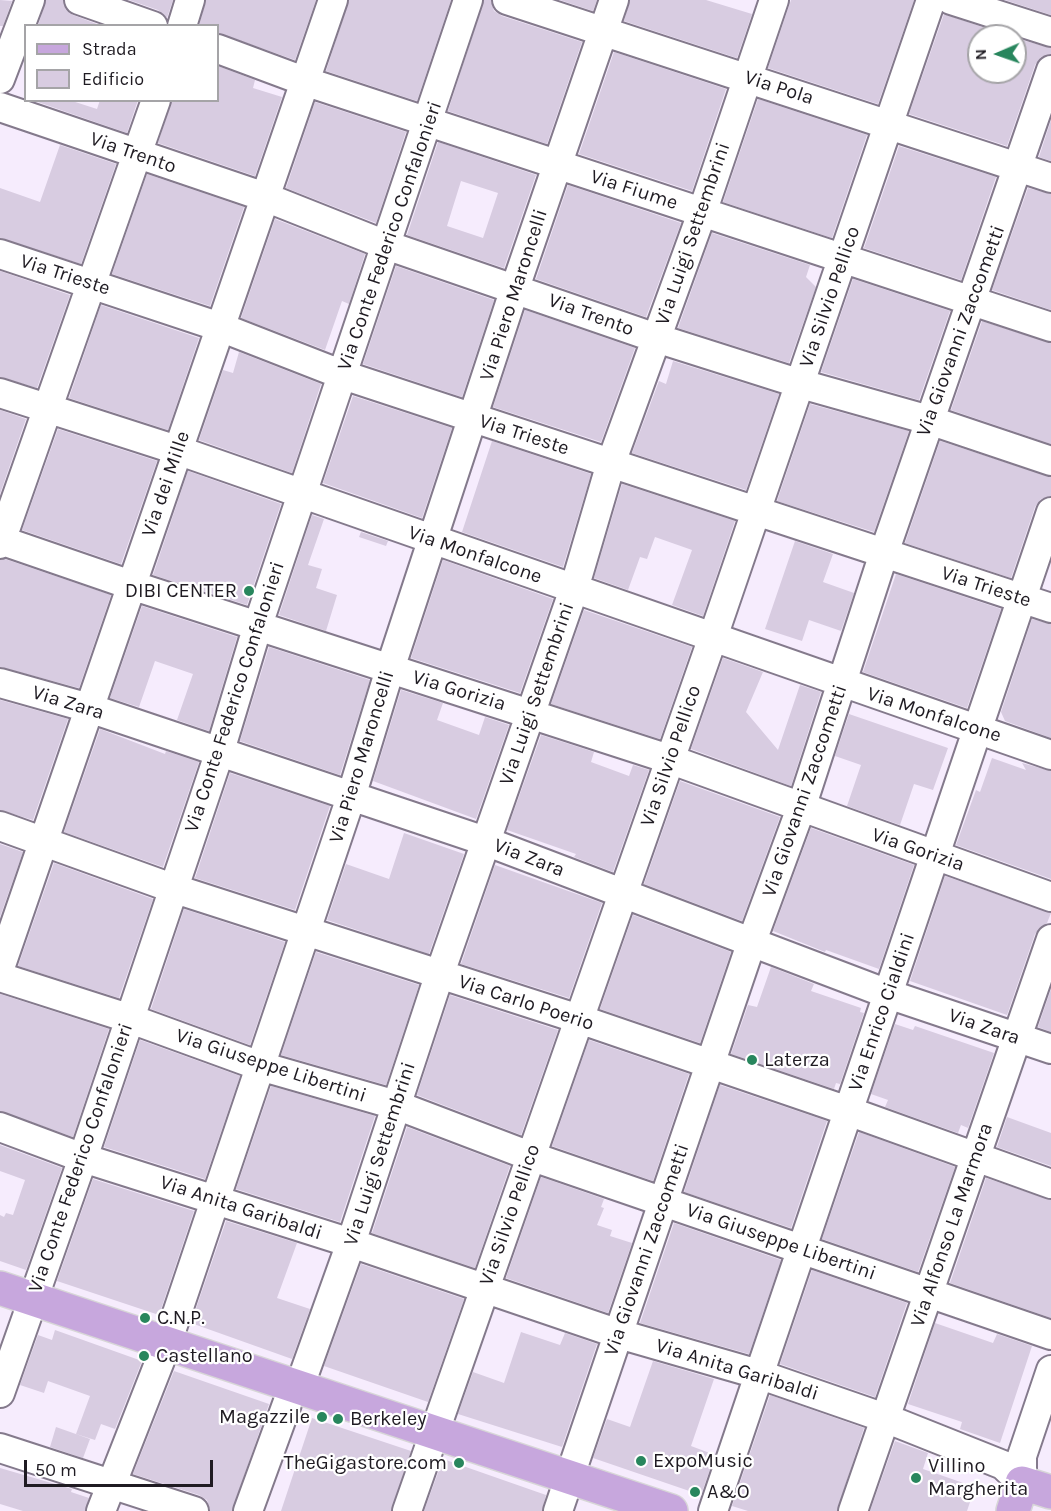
<!DOCTYPE html>
<html>
<head>
<meta charset="utf-8">
<style>
  body { margin:0 }
  #map { position:relative; width:1051px; height:1511px; overflow:hidden; background:#f6ecfd; font-family:Karla,sans-serif }
  canvas { display:block }
  .legend { position:absolute; left:24px; top:24px; width:195px; height:78px; box-sizing:border-box; background:#fff; border:2px solid #a5a4a7; margin:0; padding:8px 10px; list-style:none; font-size:18px; color:#1f1b22 }
  .legend li { display:flex; align-items:center; gap:12px; height:30px }
  .legend b { width:30px; border:2px solid #a5a4a7 }
  .north { position:absolute; left:967px; top:24px; width:60px; height:60px; box-sizing:border-box; background:#fff; border:2px solid #a5a4a7; border-radius:50%; rotate:268deg; font-size:16px; font-weight:700; line-height:24px; text-align:center; color:#1f1b22 }
  .north::after { content:''; display:block; margin:auto; width:21px; height:27px; background:#28865d; clip-path:polygon(50% 0,100% 100%,50% 72%,0 100%) }
  .scale { position:absolute; left:24px; top:1460px; width:189px; height:27px; box-sizing:border-box; border:3px solid #1f1b22; border-top:0; padding-left:8px; font-size:18px; line-height:21px; white-space:nowrap; color:#1f1b22; -webkit-text-stroke:4px #fff; paint-order:stroke }
</style>
</head>
<body>
<div id="map">
<canvas width="1051" height="1511"></canvas>
<ul class="legend">
<li><b style="height:8px;background:#c7a7dd"></b>Strada</li>
<li><b style="height:16px;background:#d8cce1"></b>Edificio</li>
</ul>
<div class="north">N</div>
<div class="scale">50 m</div>
</div>
<script>
const ctx = document.querySelector('canvas').getContext('2d');
ctx.lineJoin = 'round';
function paint(path, color) {
  ctx.fillStyle = color;
  ctx.fill(path, 'evenodd');
}
function toPath(rows) {
  const path = new Path2D();
  for (const r of rows) {
    path.moveTo(r[0], r[1]);
    for (let i = 2; i < r.length; i += 2) path.lineTo(r[i], r[i + 1]);
  }
  return path;
}
function stroke(path, color, width, dash) {
  ctx.strokeStyle = color;
  ctx.lineWidth = width;
  ctx.lineCap = dash ? 'butt' : 'round';
  ctx.setLineDash(dash || []);
  ctx.stroke(path);
}
function label(font, color, halo, rows, align = 'center') {
  ctx.font = font + ' Karla,sans-serif';
  ctx.lineWidth = 4.5;
  ctx.setLineDash([]);
  ctx.textBaseline = 'middle';
  ctx.strokeStyle = halo;
  ctx.fillStyle = color;
  for (const [text, x, y, turn = 0] of rows) {
    ctx.save();
    ctx.translate(x, y);
    ctx.rotate((+turn || 0) * Math.PI / 180);
    ctx.textAlign = isNaN(turn) ? turn : align;
    if (halo) ctx.strokeText(text, 0, 0);
    ctx.fillText(text, 0, 0);
    ctx.restore();
  }
}
paint(toPath([
  [0,0,12,1,3,26,0,26],
  [46,0,63,0,66,10,73,15,102,26,38,26],
  [129,0,173,0,167,18,158,10],
  [206,0,316,0,295,60,218,33,218,26,199,26],
  [349,0,451,0,417,101,326,71],
  [484,0,491,0,494,11,502,16,582,42,547,144,448,111],
  [560,0,597,0,593,11],
  [630,0,706,0,752,14,737,58,624,21],
  [791,0,914,0,878,104,768,68],
  [1005,0,1051,0,1051,15],
  [944,14,1009,36,979,36,979,72,1015,72,1015,38,1051,48,1051,54,1041,57,1035,65,1007,146,909,114],
  [614,52,726,89,692,191,579,154],
  [218,66,255,80,253,88,282,97,255,176,158,143,172,100,218,100],
  [758,99,867,135,832,238,723,202],
  [32,100,69,100,97,109,100,100,138,100,127,133],
  [315,102,406,132,376,223,286,188],
  [1051,120,1051,161,1039,157],
  [438,142,536,175,504,268,407,235],
  [461,181,498,193,483,238,447,226],
  [60,145,116,164,81,264,0,238,0,188,40,202],
  [899,146,996,177,961,280,864,248],
  [147,174,244,207,210,306,112,274],
  [568,185,681,223,646,317,536,279],
  [1028,188,1051,194,1051,310,992,290],
  [275,219,365,254,349,304,342,301,325,350,241,318],
  [712,233,810,265,806,277,816,287,789,363,678,328],
  [396,266,494,300,462,397,363,364],
  [0,271,70,295,37,388,0,377],
  [853,279,950,311,919,400,821,372],
  [101,305,199,338,168,430,69,398],
  [525,310,635,348,601,442,493,407],
  [982,321,1051,343,1051,444,951,410],
  [239,352,321,384,292,473,199,440,223,370,233,373],
  [673,361,779,394,746,490,632,453,659,381,666,384],
  [353,396,452,428,422,518,323,483],
  [810,404,909,431,874,532,777,501],
  [0,410,26,419,0,494],
  [58,429,157,461,121,564,22,530],
  [492,441,591,474,563,567,462,532],
  [940,441,1051,477,1051,496,1041,499,1035,507,1011,578,905,543],
  [188,471,281,504,247,605,153,575],
  [622,484,735,521,703,616,672,605,692,550,655,537,647,559,640,557,628,590,594,578],
  [312,515,324,519,308,565,322,569,316,588,337,595,326,631,279,615],
  [361,532,388,541,386,546,359,537],
  [795,541,833,554,823,582,854,593,841,631,809,620,802,641,765,629],
  [5,559,111,595,79,688,0,667,0,560],
  [443,560,553,599,520,693,411,658],
  [896,574,1001,609,967,708,863,672],
  [142,606,237,637,209,731,177,720,193,674,155,661,139,707,110,698],
  [584,610,692,647,660,739,551,704],
  [1032,619,1051,624,1051,738,1005,721,1001,712],
  [269,647,370,680,340,775,240,741],
  [723,658,763,672,746,712,778,750,800,685,821,692,791,786,691,749],
  [401,690,443,703,437,720,479,735,485,717,509,725,476,819,373,781],
  [0,700,68,719,33,820,0,810],
  [849,714,948,748,933,790,914,784,900,825,847,806,861,765,835,756],
  [100,729,165,754,166,751,199,762,163,867,64,832],
  [541,735,594,752,591,762,629,776,633,765,649,770,613,872,574,857,576,854,507,830],
  [992,758,1026,770,1022,763,1051,771,1051,879,956,845,976,790,980,792],
  [230,773,330,806,295,910,195,878],
  [680,781,780,817,742,921,644,884],
  [811,828,914,865,879,969,826,950,825,952,773,931],
  [404,833,464,854,429,954,327,920,346,864,389,879],
  [0,844,23,852,0,917],
  [54,863,153,899,119,998,18,966],
  [495,865,602,903,569,998,461,964],
  [945,876,1051,913,1047,923,1035,934,1007,1015,910,981],
  [184,909,285,942,250,1045,151,1009],
  [633,915,731,952,700,1043,600,1009],
  [316,952,419,985,386,1085,281,1055],
  [771,967,814,984,811,991,861,1008,860,1012,864,1013,840,1084,836,1083,834,1089,731,1054,748,1005,757,1007],
  [1051,989,1051,1032,1038,1027],
  [0,994,109,1029,73,1137,0,1111],
  [450,995,558,1030,521,1135,417,1095],
  [895,1024,913,1030,915,1026,994,1053,968,1128,961,1125,958,1133,885,1107,888,1100,871,1094],
  [140,1040,240,1076,205,1179,104,1147],
  [589,1040,689,1074,653,1181,552,1146],
  [720,1085,827,1121,791,1228,684,1192],
  [271,1086,375,1116,340,1222,236,1189],
  [1007,1117,1051,1133,1051,1166,997,1147],
  [407,1127,510,1166,475,1268,372,1233],
  [859,1132,955,1167,918,1272,822,1239],
  [0,1145,62,1168,26,1270,0,1261,0,1215,4,1217,6,1213,13,1215,25,1180,0,1171],
  [541,1177,604,1199,601,1207,604,1208,597,1225,612,1230,610,1236,632,1243,608,1313,506,1278],
  [986,1178,1051,1200,1051,1318,950,1283],
  [93,1179,194,1211,159,1315,57,1281],
  [226,1221,297,1243,277,1298,310,1309,292,1359,191,1323],
  [674,1223,781,1260,749,1354,640,1323],
  [361,1264,464,1299,428,1402,324,1366],
  [812,1270,907,1303,875,1397,780,1364],
  [935,1323,993,1343,997,1334,1032,1346,1000,1443,960,1429,962,1422,908,1404],
  [55,1330,142,1361,115,1429,101,1424,95,1440,76,1434,90,1396,48,1381,44,1393,20,1385,38,1335,52,1340],
  [521,1332,560,1345,565,1333,597,1344,562,1447,458,1414,473,1372,504,1383],
  [653,1361,714,1379,691,1446,715,1455,701,1495,593,1458,607,1419,630,1427],
  [174,1371,269,1404,232,1511,210,1511,207,1500,199,1495,133,1474],
  [770,1395,864,1428,837,1511,748,1511,732,1506],
  [312,1418,411,1451,391,1511,281,1511],
  [56,1427,90,1439,83,1458,50,1447],
  [895,1441,928,1453,923,1469,975,1487,967,1511,870,1511],
  [443,1459,546,1495,542,1511,424,1511],
  [0,1468,72,1489,71,1492,89,1498,85,1511,23,1511,0,1504]
]), '#d8cce1');
const minor = toPath([
  [79,0,153,26],
  [507,0,1051,178],
  [951,0,1051,32],
  [182,26,190,0],
  [218,49,304,81,1051,327],
  [0,79,30,0],
  [0,107,265,197,386,245,656,338,801,384,929,420,1051,461],
  [0,254,220,327,343,375,1051,608],
  [0,393,177,450,1051,755],
  [0,540,131,585,669,759,1051,897],
  [0,544,156,100],
  [0,683,89,708,485,841,888,994,1051,1049],
  [0,826,172,888,579,1019,848,1111,1051,1184],
  [0,968,333,0],
  [0,977,128,1018,260,1066,396,1105,530,1156,1051,1335],
  [0,1127,83,1158,351,1243,619,1334,758,1374,885,1418,1003,1465,1022,1483],
  [299,1388,351,1243,439,976,574,589,611,463,702,213,774,0],
  [0,1393,83,1158,219,754,258,625,468,0],
  [0,1448,194,1511],
  [1022,1483,1022,1456,1051,1370],
  [101,1511,167,1343,351,797,390,669,515,288,614,0],
  [248,1511,287,1404],
  [407,1511,713,637,931,0],
  [558,1511,752,941,801,808,884,553,1051,70],
  [713,1511,1051,512],
  [853,1511,1051,939]
]);
const major = toPath([
  [0,1288,671,1511],
  [1013,1511,1022,1483,1051,1492]
]);
stroke(minor, '#847a8c', 32);
stroke(major, '#d7d6d7', 36);
stroke(minor, '#fff', 28);
stroke(major, '#c7a7dd', 33);
for (const [x, y, r, color] of [
  [249,591,6,"#28865d"],
  [752,1060,6,"#28865d"],
  [145,1318,6,"#28865d"],
  [144,1356,6,"#28865d"],
  [322,1417,6,"#28865d"],
  [338,1419,6,"#28865d"],
  [641,1461,6,"#28865d"],
  [459,1463,6,"#28865d"],
  [916,1478,6,"#28865d"],
  [695,1492,6,"#28865d"]
]) {
  const dot = new Path2D();
  dot.arc(x, y, r, 0, 2 * Math.PI);
  ctx.fillStyle = color;
  ctx.fill(dot);
  stroke(dot, '#fff', 2);
}
label('20px', '#1f1b22', '#fff', [
  ["Via Pola",779,88,18],
  ["Via Trento",133,153,19],
  ["Via Fiume",634,190,18],
  ["Via Luigi Settembrini",693,234,-71],
  ["Via Conte Federico Confalonieri",390,236,-71],
  ["Via Trieste",65,275,18],
  ["Via Piero Maroncelli",514,295,-72],
  ["Via Silvio Pellico",830,297,-71],
  ["Via Trento",591,315,20],
  ["Via Giovanni Zaccometti",961,331,-70],
  ["Via Trieste",524,435,18],
  ["Via dei Mille",166,484,-71],
  ["Via Monfalcone",475,555,19],
  ["Via Trieste",986,587,18],
  ["Via Gorizia",459,691,17],
  ["Via Luigi Settembrini",537,694,-71],
  ["Via Conte Federico Confalonieri",235,697,-72],
  ["Via Zara",68,703,17],
  ["Via Monfalcone",934,715,18],
  ["Via Silvio Pellico",671,756,-71],
  ["Via Piero Maroncelli",362,757,-73],
  ["Via Giovanni Zaccometti",805,791,-71],
  ["Via Gorizia",918,850,19],
  ["Via Zara",529,858,21],
  ["Via Carlo Poerio",526,1003,18],
  ["Via Enrico Cialdini",882,1012,-71],
  ["Via Zara",984,1027,19],
  ["Via Giuseppe Libertini",271,1066,18],
  ["Via Luigi Settembrini",380,1154,-72],
  ["Via Conte Federico Confalonieri",81,1158,-71],
  ["Via Anita Garibaldi",241,1208,18],
  ["Via Silvio Pellico",510,1215,-71],
  ["Via Alfonso La Marmora",952,1225,-71],
  ["Via Giuseppe Libertini",781,1242,19],
  ["Via Giovanni Zaccometti",647,1250,-71],
  ["Via Anita Garibaldi",737,1370,17]
]);
label('20px', '#1f1b22', '#fff', [
  ["DIBI CENTER",237,591,"right"],
  ["Laterza",764,1060],
  ["C.N.P.",157,1318],
  ["Castellano",156,1356],
  ["Magazzile",310,1417,"right"],
  ["Berkeley",350,1419],
  ["ExpoMusic",653,1461],
  ["TheGigastore.com",447,1463,"right"],
  ["Villino",928,1466],
  ["Margherita",928,1489],
  ["A&O",707,1492]
], 'left');
</script>
</body>
</html>
